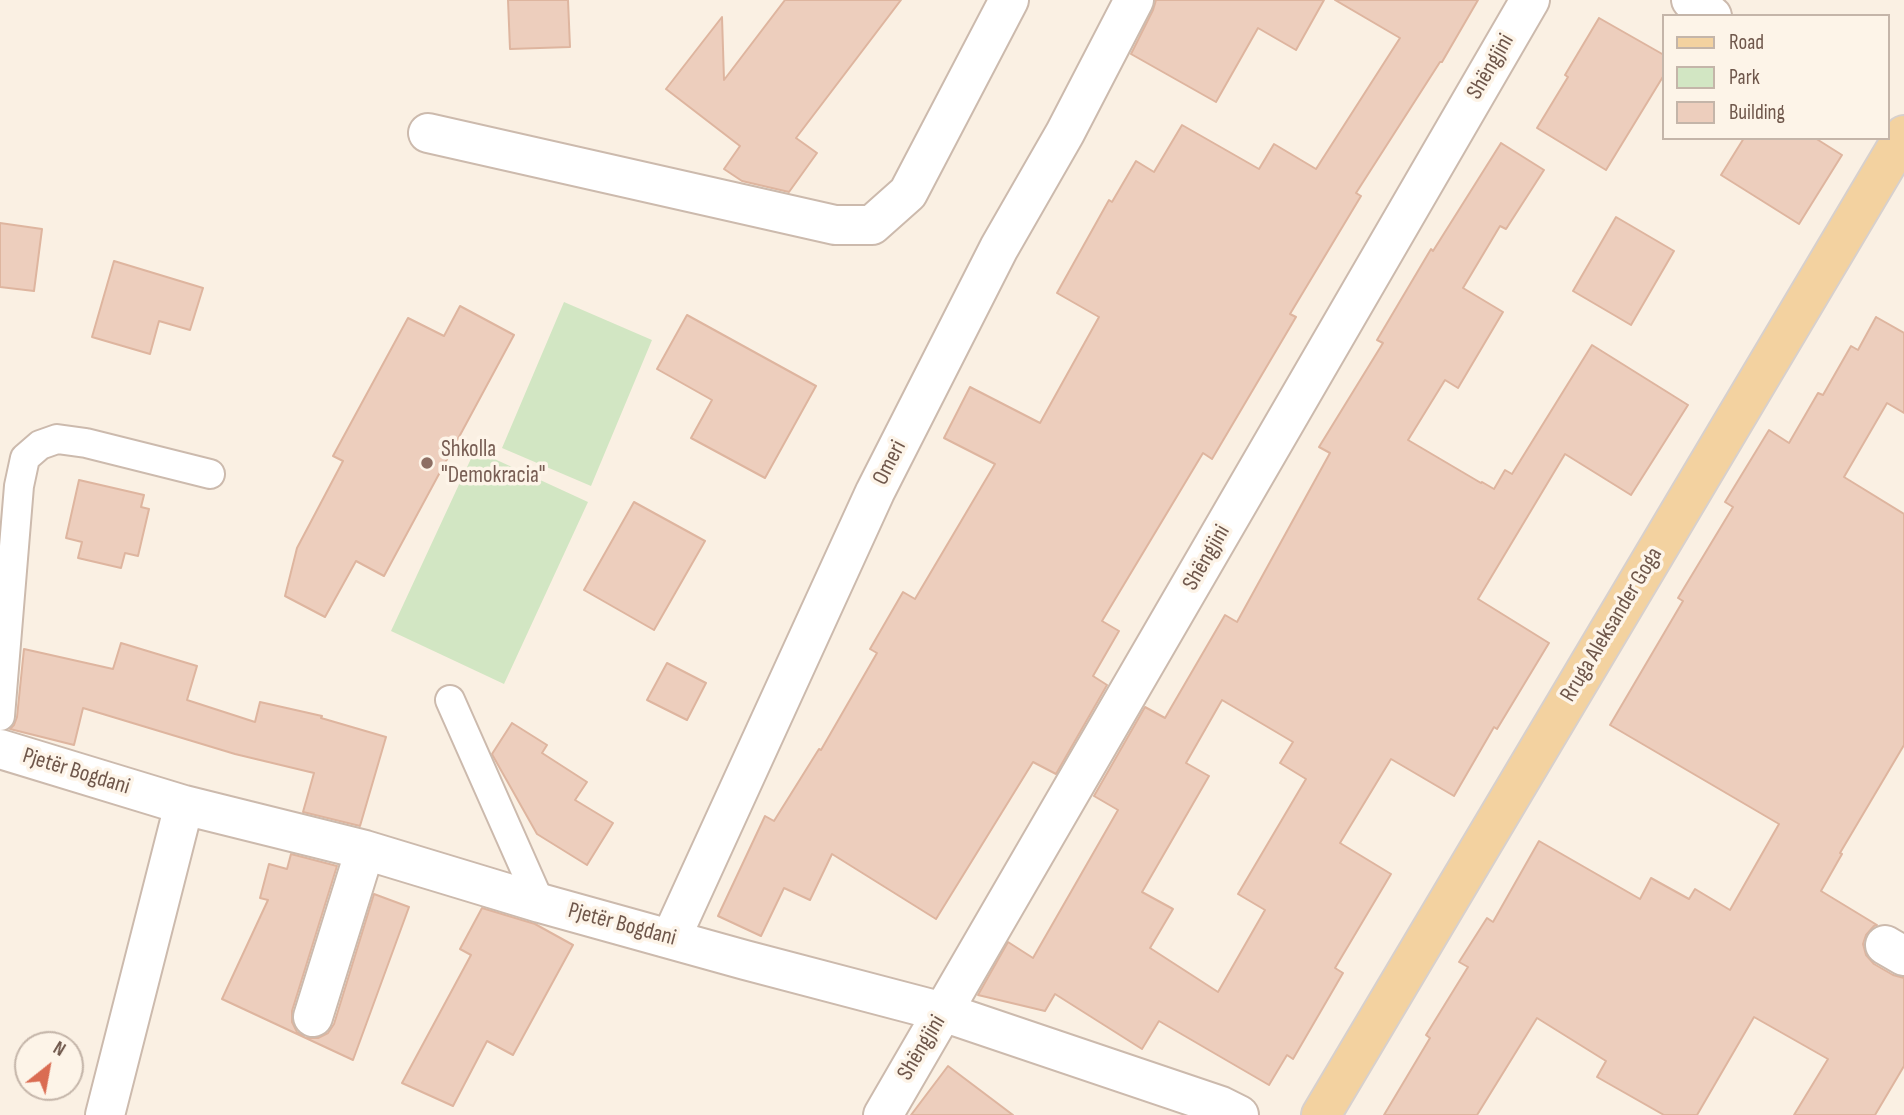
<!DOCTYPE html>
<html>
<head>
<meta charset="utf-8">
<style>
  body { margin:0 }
  #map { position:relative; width:1904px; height:1115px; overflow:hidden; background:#faf0e3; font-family:"Sofia Sans Condensed",sans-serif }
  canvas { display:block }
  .legend { position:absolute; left:1662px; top:14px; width:228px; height:126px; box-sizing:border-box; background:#fdf4e8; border:2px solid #c4b5a9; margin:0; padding:9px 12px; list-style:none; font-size:21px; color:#6f574b }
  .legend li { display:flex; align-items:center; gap:14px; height:35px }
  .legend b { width:35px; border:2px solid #c4b5a9 }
  .north { position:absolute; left:14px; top:1031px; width:70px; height:70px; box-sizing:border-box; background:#fdf4e8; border:2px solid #c4b5a9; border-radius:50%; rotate:31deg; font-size:19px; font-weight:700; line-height:28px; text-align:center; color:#6f574b }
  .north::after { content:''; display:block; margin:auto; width:24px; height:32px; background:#da6c52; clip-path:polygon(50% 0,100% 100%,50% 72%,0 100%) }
</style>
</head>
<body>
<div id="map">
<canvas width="1904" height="1115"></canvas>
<ul class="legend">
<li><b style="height:9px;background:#f3d2a0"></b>Road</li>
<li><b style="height:19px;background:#d2e6c3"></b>Park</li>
<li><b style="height:19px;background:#edcebd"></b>Building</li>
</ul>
<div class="north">N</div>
</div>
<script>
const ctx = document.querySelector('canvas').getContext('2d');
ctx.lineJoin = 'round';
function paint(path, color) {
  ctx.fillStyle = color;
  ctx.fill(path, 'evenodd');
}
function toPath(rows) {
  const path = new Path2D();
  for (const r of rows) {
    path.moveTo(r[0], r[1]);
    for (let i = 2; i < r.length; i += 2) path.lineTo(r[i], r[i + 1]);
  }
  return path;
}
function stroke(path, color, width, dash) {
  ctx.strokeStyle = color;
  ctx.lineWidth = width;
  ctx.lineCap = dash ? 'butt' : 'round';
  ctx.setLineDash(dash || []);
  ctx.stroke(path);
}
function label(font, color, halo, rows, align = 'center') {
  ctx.font = font + ' "Sofia Sans Condensed",sans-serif';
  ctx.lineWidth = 7;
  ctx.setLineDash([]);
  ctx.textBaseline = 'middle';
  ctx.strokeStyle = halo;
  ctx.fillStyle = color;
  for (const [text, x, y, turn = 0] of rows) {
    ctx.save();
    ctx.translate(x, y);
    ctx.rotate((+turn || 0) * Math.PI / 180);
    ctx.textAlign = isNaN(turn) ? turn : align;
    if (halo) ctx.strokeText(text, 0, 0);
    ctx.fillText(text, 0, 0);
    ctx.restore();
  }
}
paint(toPath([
  [564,302,652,340,591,486,502,448],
  [475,450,588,502,504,684,391,631]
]), '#d2e6c3');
const building = toPath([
  [508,0,568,0,570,47,510,49,508,0],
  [785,0,901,0,796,138,817,153,789,192,742,181,724,169,740,146,666,89,722,17,724,80,785,0],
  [1156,0,1324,0,1296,50,1258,28,1216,102,1131,54,1153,10,1156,0],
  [1335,0,1478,0,1442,62,1440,62,1356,193,1361,196,1290,314,1296,317,1212,459,1203,453,1102,621,1119,631,1093,676,1107,685,1056,774,1033,762,936,919,832,854,810,900,784,888,761,936,718,916,765,816,774,821,819,749,821,750,877,653,870,649,903,592,915,599,995,464,944,438,970,387,1040,423,1099,317,1057,293,1109,200,1112,202,1136,161,1154,172,1182,125,1259,169,1274,144,1316,169,1400,38,1335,0],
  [1599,18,1664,55,1664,75,1606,170,1537,128,1568,77,1565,75,1599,18],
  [1744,138,1815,138,1842,155,1799,224,1721,175,1744,138],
  [1501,143,1544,170,1506,229,1500,226,1463,288,1503,312,1458,388,1445,380,1408,440,1481,483,1482,482,1494,489,1505,470,1512,474,1592,345,1688,405,1631,495,1565,454,1478,599,1549,643,1497,729,1494,727,1454,796,1391,759,1340,843,1391,874,1335,968,1343,973,1293,1059,1287,1055,1269,1085,1159,1021,1142,1049,1055,994,1045,1011,978,995,1008,942,1033,958,1118,810,1094,796,1145,707,1165,718,1225,615,1237,622,1330,453,1319,447,1383,343,1377,340,1431,249,1433,251,1501,143],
  [1222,700,1293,742,1280,763,1306,779,1238,894,1265,910,1218,992,1150,948,1173,909,1142,892,1209,776,1186,763,1222,700],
  [1616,217,1674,251,1631,325,1573,291,1616,217],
  [0,223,42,229,34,291,0,287,0,223],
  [114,261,203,288,190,330,159,321,150,354,92,337,114,261],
  [460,306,514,335,384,576,356,561,325,617,285,596,297,548,343,461,333,456,408,318,444,336,460,306],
  [687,315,816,386,765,478,691,438,712,400,657,369,687,315],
  [1876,317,1904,333,1904,413,1887,403,1844,477,1904,514,1904,745,1840,853,1842,854,1821,891,1877,925,1874,926,1866,935,1863,944,1866,955,1874,964,1893,975,1904,978,1904,1066,1875,1115,1794,1115,1828,1059,1754,1017,1697,1115,1664,1115,1597,1077,1606,1061,1537,1018,1477,1115,1384,1115,1430,1038,1426,1035,1468,967,1459,962,1487,918,1493,922,1539,841,1640,899,1651,878,1689,899,1695,889,1730,910,1779,824,1610,725,1683,601,1678,598,1733,507,1725,502,1769,430,1789,443,1818,393,1823,395,1851,346,1858,350,1876,317],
  [79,480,144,495,141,507,149,509,138,556,125,553,121,568,78,558,82,542,66,538,79,480],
  [634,502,705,541,654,630,584,590,634,502],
  [121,643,197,666,187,700,255,722,260,702,322,716,321,718,386,737,360,826,303,812,314,773,235,754,83,708,74,745,10,729,14,725,17,717,24,649,113,669,121,643],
  [667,663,706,683,687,720,647,700,667,663],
  [512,723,547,745,542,753,587,782,575,800,613,823,587,865,537,834,493,756,492,754,512,723],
  [291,854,337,866,292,1011,292,1022,297,1032,306,1038,318,1038,328,1033,334,1024,374,894,409,907,353,1060,222,999,268,900,260,898,269,864,287,869,291,854],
  [482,908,535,924,573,945,513,1055,487,1041,453,1106,402,1083,471,955,460,949,482,908],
  [948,1066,1013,1115,911,1115,948,1066]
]);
paint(building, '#edcebd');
stroke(building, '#deb59f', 2);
const service = toPath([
  [450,700,540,903],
  [0,716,19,486,25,458,40,445,57,439,86,443,210,474]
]);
const minor = toPath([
  [1691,0,1712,16],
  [428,133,835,225,872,225,908,193,1009,0],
  [0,749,184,805,365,850,540,903,745,960,943,1012,1221,1106,1239,1115],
  [671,938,875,492,999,248,1065,133,1134,0],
  [1885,945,1904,956],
  [313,1017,365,850],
  [105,1115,184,805],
  [883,1115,1530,0]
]);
const primary = toPath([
  [1321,1115,1904,135]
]);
stroke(service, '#ccbaad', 32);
stroke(minor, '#ccbaad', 42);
stroke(primary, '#d7d0cd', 42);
stroke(service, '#fff', 28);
stroke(minor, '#fff', 38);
stroke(primary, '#f3d2a0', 38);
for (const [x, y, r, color] of [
  [427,463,7,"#8d6e63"]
]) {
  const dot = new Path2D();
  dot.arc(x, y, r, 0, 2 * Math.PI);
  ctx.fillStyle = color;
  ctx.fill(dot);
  stroke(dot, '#fdf4e8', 2.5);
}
label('23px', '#6f574b', '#fdf4e8', [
  ["Shëngjini",1491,67,-60],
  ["Omeri",890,463,-63],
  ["Shëngjini",1207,558,-60],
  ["Rruga Aleksander Goga",1612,625,-59],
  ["Pjetër Bogdani",76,772,17],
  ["Pjetër Bogdani",622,925,15],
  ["Shëngjini",922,1048,-59]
]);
label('23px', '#785e54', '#fdf4e8', [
  ["Shkolla",441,450],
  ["\"Demokracia\"",441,476]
], 'left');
</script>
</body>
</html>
